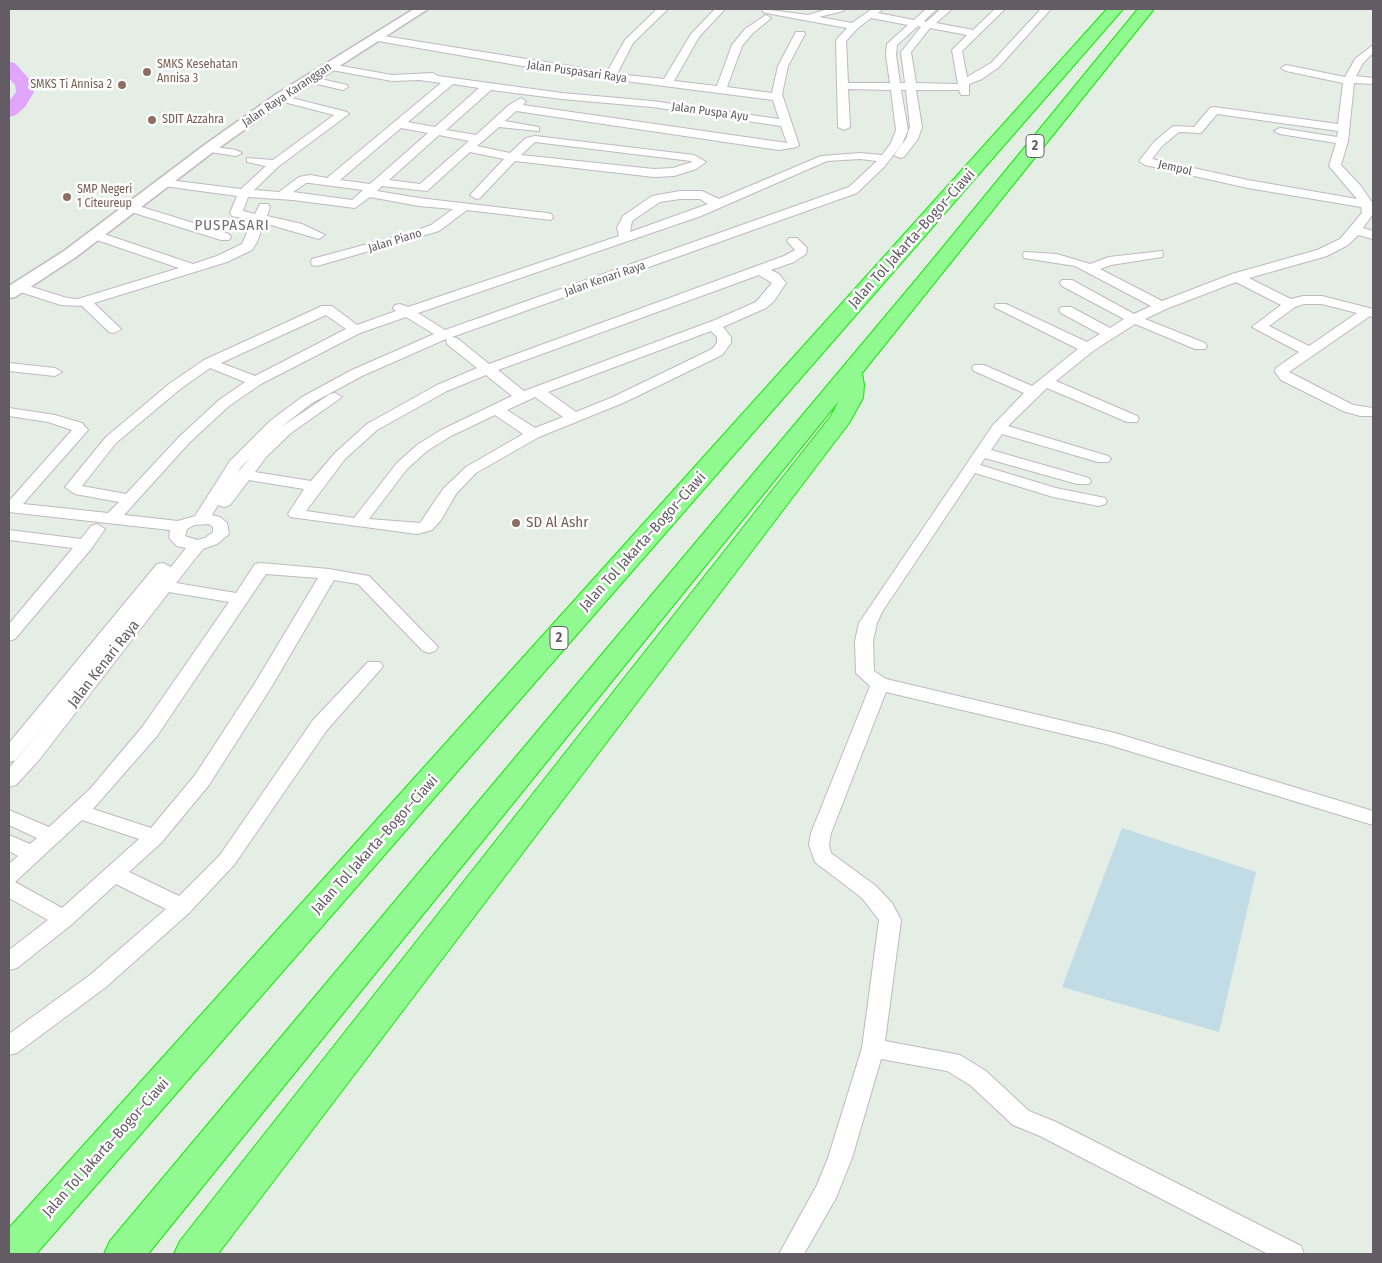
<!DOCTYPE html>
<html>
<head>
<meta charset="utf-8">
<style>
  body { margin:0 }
  #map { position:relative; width:1382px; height:1263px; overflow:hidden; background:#e4eee4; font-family:"Fira Sans Condensed",sans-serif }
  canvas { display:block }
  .frame { position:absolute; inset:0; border:10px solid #635c64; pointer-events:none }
</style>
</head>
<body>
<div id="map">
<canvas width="1382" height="1263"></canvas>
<div class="frame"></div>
</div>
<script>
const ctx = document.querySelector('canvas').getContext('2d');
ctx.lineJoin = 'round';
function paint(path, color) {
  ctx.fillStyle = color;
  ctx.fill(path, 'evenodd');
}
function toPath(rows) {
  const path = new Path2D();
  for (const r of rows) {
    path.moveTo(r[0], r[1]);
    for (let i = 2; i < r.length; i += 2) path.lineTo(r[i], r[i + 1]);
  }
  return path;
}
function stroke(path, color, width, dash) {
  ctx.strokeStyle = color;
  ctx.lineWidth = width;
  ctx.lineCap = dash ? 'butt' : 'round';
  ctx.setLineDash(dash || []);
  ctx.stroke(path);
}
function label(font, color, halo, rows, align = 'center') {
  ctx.font = font + ' "Fira Sans Condensed",sans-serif';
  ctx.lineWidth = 5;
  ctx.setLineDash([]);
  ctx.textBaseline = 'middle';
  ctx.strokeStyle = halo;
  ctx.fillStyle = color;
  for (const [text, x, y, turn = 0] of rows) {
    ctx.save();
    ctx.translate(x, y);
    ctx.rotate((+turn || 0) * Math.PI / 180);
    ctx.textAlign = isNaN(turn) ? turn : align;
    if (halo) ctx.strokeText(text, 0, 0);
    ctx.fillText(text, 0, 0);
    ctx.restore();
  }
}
paint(toPath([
  [1122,828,1256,872,1219,1032,1062,987]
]), '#c1dce5');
paint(toPath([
  [9,62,15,63,30,80,34,92,25,107,16,115,9,117,9,101,16,92,15,85,9,78,9,62]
]), '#e1a6fc');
const minor = toPath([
  [657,9,668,9,633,43,617,74,664,79,691,34,715,9,725,9,699,37,674,81,717,86,732,45,745,29,766,15,771,18,769,20,753,33,742,46,727,87,772,93,778,66,796,32,804,32,805,34,788,66,782,94,799,145,797,147,779,150,516,111,505,121,539,127,539,131,499,127,477,146,510,153,526,138,535,136,694,155,706,162,696,169,674,176,654,177,515,161,480,198,476,199,470,195,504,159,470,152,427,191,382,186,377,191,419,198,547,213,551,214,553,217,551,220,467,210,439,231,317,266,312,265,311,262,312,259,412,232,431,225,453,209,419,206,370,197,355,208,293,200,248,197,243,211,255,214,260,204,268,204,270,207,267,216,302,224,325,235,319,239,264,223,257,242,252,250,227,262,94,303,121,329,114,333,109,332,82,306,61,305,14,290,12,287,19,283,67,298,78,299,179,268,91,238,89,235,95,231,193,264,217,256,242,244,253,220,232,216,230,213,237,196,164,186,158,182,160,179,241,189,266,166,247,162,247,158,273,160,334,115,276,100,276,96,280,95,347,112,349,114,279,166,254,190,279,192,299,177,310,175,327,178,441,83,420,80,392,81,326,69,326,65,330,64,392,75,433,73,438,76,562,93,652,101,779,119,773,100,563,73,378,41,373,38,378,35,607,72,625,40,657,9],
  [453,84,479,88,435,127,408,122,453,84],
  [491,90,562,99,652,107,781,126,787,143,523,105,526,101,521,98,509,105,476,135,446,130,491,90],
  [401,128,428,133,370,184,340,180,401,128],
  [439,135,469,141,420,184,389,180,439,135],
  [535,142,691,161,692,162,673,168,654,169,521,155,535,142],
  [306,183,310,183,363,190,352,200,293,192,306,183],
  [762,9,808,15,828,9,845,9,843,11,819,17,852,23,872,9,883,9,878,13,914,20,926,9,937,9,924,21,926,22,941,9,952,9,936,23,973,30,995,9,1005,9,962,51,967,77,991,63,1041,9,1051,9,999,67,982,79,969,84,969,95,961,95,959,90,916,90,922,127,918,139,904,157,900,158,894,155,906,139,910,127,906,90,901,90,908,130,902,144,884,167,857,193,452,337,457,338,489,364,784,256,795,250,787,241,789,238,797,238,807,248,806,254,794,262,771,270,779,274,786,283,774,301,766,308,723,327,731,337,731,343,722,355,623,403,539,437,476,473,456,494,441,520,432,530,417,534,290,517,288,514,304,489,249,480,230,505,224,507,218,505,212,515,220,517,227,523,229,534,217,544,203,549,176,583,236,593,255,564,261,563,329,569,363,575,369,576,438,647,435,651,429,653,423,651,358,584,334,580,272,686,209,785,162,842,129,872,179,896,220,855,313,720,368,662,380,662,383,666,380,670,327,730,234,865,189,913,106,987,17,1053,9,1055,9,1034,90,975,166,909,116,884,71,925,17,968,9,970,9,950,48,920,9,898,9,864,18,856,9,851,9,835,30,844,37,838,9,825,9,810,49,827,90,789,143,726,229,602,169,592,39,760,16,785,9,787,9,768,53,715,16,760,9,762,9,743,157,564,163,563,171,567,186,548,177,546,171,540,169,537,170,530,9,512,9,501,72,430,48,422,9,416,9,408,55,415,82,423,88,430,23,504,108,513,119,502,75,494,65,487,106,437,169,384,204,360,322,306,332,306,357,325,396,311,393,308,395,305,400,304,408,307,619,236,617,228,623,216,652,196,680,191,702,191,719,199,821,156,860,153,882,155,891,143,896,130,891,90,848,89,850,127,844,130,838,127,836,40,847,28,766,13,763,12,762,9],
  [871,18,908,25,887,44,886,55,890,83,848,83,846,41,858,28,871,18],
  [918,26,921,27,901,52,905,83,900,83,896,55,897,45,918,26],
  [930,28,967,35,952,50,958,84,916,83,911,52,930,28],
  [860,159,877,161,849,187,445,330,418,313,701,216,827,161,860,159],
  [680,199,700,199,708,204,630,232,632,221,660,202,680,199],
  [759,275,772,283,756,302,715,320,524,391,498,370,759,275],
  [326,315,346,329,255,376,221,363,326,315],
  [406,317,434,334,352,370,302,397,270,421,230,461,195,516,178,521,124,515,189,443,229,406,261,384,360,333,406,317],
  [711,331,717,337,717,343,712,349,613,397,576,412,548,392,711,331],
  [446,339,447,344,477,368,437,385,367,424,335,453,311,481,255,472,266,457,291,433,342,397,335,393,330,394,281,427,312,403,362,376,446,339],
  [210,368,245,382,219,400,179,437,126,494,82,486,116,443,179,390,210,368],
  [486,375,512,396,441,430,417,445,397,463,354,518,306,511,345,459,377,430,447,391,486,375],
  [535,397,563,417,535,428,507,410,535,397],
  [495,415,523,434,466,467,443,489,420,523,369,519,407,469,427,451,451,436,495,415],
  [251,457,238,472,233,480,241,467,251,457],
  [209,524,213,527,213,532,205,538,197,540,185,536,187,529,194,525,209,524],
  [266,574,318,578,255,683,195,775,151,828,93,809,157,736,266,574],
  [82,820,139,839,62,908,15,882,82,820],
  [1373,45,1373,53,1363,63,1356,76,1373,78,1373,84,1354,83,1348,141,1341,165,1360,185,1373,204,1373,214,1363,228,1373,231,1373,239,1358,235,1348,245,1327,256,1249,278,1291,299,1303,296,1322,296,1373,309,1373,317,1370,316,1289,372,1353,405,1373,408,1373,416,1360,416,1343,411,1281,380,1275,372,1276,368,1299,352,1252,327,1281,305,1236,282,1166,309,1145,319,1205,343,1207,346,1205,349,1195,349,1135,324,1093,351,1056,381,1137,416,1139,419,1137,422,1127,422,1047,388,1008,426,1108,456,1111,459,1108,462,1098,462,1002,434,991,450,1089,478,1091,481,1089,484,1077,484,985,458,980,465,1056,488,1105,498,1107,501,1105,504,1099,506,1053,497,975,473,882,612,877,623,873,641,874,671,886,679,1115,733,1373,811,1373,825,1106,744,886,692,831,833,829,845,831,853,876,886,892,903,901,920,885,1041,960,1055,986,1071,1029,1111,1056,1122,1301,1246,1304,1254,1268,1254,1040,1136,1013,1125,970,1085,947,1071,881,1059,852,1158,836,1198,804,1254,779,1254,817,1185,828,1158,862,1048,879,920,862,898,815,862,809,845,811,833,870,686,856,673,855,641,859,623,993,425,1024,393,974,371,972,368,974,365,984,365,1032,386,1078,349,994,307,996,304,1006,304,1087,342,1100,334,1061,313,1059,310,1061,307,1071,307,1110,328,1124,319,1062,286,1060,283,1062,280,1072,280,1134,314,1151,306,1075,266,1024,258,1023,255,1024,252,1057,254,1090,264,1109,257,1162,251,1163,254,1162,257,1111,265,1100,269,1162,301,1232,274,1317,250,1340,239,1362,213,1361,207,1248,188,1145,165,1139,161,1154,142,1173,126,1194,127,1210,108,1214,107,1338,124,1343,83,1286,71,1281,68,1286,65,1345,77,1355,59,1373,45],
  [1217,114,1338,131,1337,137,1280,128,1274,131,1280,134,1336,143,1329,166,1357,199,1248,180,1152,159,1162,146,1179,132,1201,133,1217,114],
  [1304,304,1322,304,1357,313,1309,346,1269,326,1295,307,1304,304],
  [308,76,347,85,348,87,343,90,304,81,303,79,308,76],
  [208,146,236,150,242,153,236,156,204,151,202,149,208,146],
  [132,204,229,234,231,237,229,240,221,240,128,211,126,208,132,204],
  [9,363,55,368,62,372,55,376,9,371,9,363],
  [97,524,105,529,91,549,15,639,9,641,9,624,73,548,9,540,9,530,81,539,91,526,97,524]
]);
const tertiary = toPath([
  [414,9,428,9,285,101,213,152,76,257,15,297,9,298,9,286,64,251,203,146,275,95,414,9]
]);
const motorway = toPath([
  [1107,9,1123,9,36,1254,9,1254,9,1228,1107,9],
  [1138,9,1154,9,862,373,864,385,863,398,849,423,218,1254,174,1254,180,1241,831,416,838,402,148,1254,104,1254,110,1241,925,269,1138,9]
]);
stroke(minor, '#bfb9c0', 2);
stroke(tertiary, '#bfb9c0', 3);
stroke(motorway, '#15eb07', 2);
paint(minor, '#fff');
paint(tertiary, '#fff');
paint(motorway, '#90f990');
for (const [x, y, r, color] of [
  [147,72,5,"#8d6e63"],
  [122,85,5,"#8d6e63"],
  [152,120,5,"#8d6e63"],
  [67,197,5,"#8d6e63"],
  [516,523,5,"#8d6e63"]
]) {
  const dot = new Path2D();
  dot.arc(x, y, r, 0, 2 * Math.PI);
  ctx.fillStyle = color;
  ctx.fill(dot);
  stroke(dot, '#fff', 2);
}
label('12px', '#785e54', '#fff', [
  ["SMKS Kesehatan",157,65],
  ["Annisa 3",157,79],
  ["SMKS Ti Annisa 2",112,85,"right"],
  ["SDIT Azzahra",162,120],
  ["SMP Negeri",77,190],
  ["1 Citeureup",77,204]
], 'left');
label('12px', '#635c64', '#fff', [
  ["Jalan Puspasari Raya",577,72,8],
  ["Jalan Raya Karanggan",287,95,-34],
  ["Jalan Puspa Ayu",710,112,8],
  ["Jempol",1175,168,13],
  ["Jalan Piano",395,241,-17],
  ["Jalan Kenari Raya",605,279,-19]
]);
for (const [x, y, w] of [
  [1035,146,18],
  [559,638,18]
]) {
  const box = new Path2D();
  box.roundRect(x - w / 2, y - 11.5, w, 23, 4);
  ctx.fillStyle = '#fff';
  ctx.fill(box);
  stroke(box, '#635c64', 1);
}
label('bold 14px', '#635c64', null, [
  ["2",1035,146],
  ["2",559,638]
]);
ctx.letterSpacing = '1px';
label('15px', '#746d76', '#fff', [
  ["PUSPASARI",232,226]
]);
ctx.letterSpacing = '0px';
label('15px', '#635c64', '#fff', [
  ["Jalan Tol Jakarta–Bogor–Ciawi",912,239,-48],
  ["Jalan Tol Jakarta–Bogor–Ciawi",643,542,-48],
  ["Jalan Kenari Raya",104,664,-52],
  ["Jalan Tol Jakarta–Bogor–Ciawi",375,845,-48],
  ["Jalan Tol Jakarta–Bogor–Ciawi",106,1148,-48]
]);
label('15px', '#785e54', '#fff', [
  ["SD Al Ashr",526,523]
], 'left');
</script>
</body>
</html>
